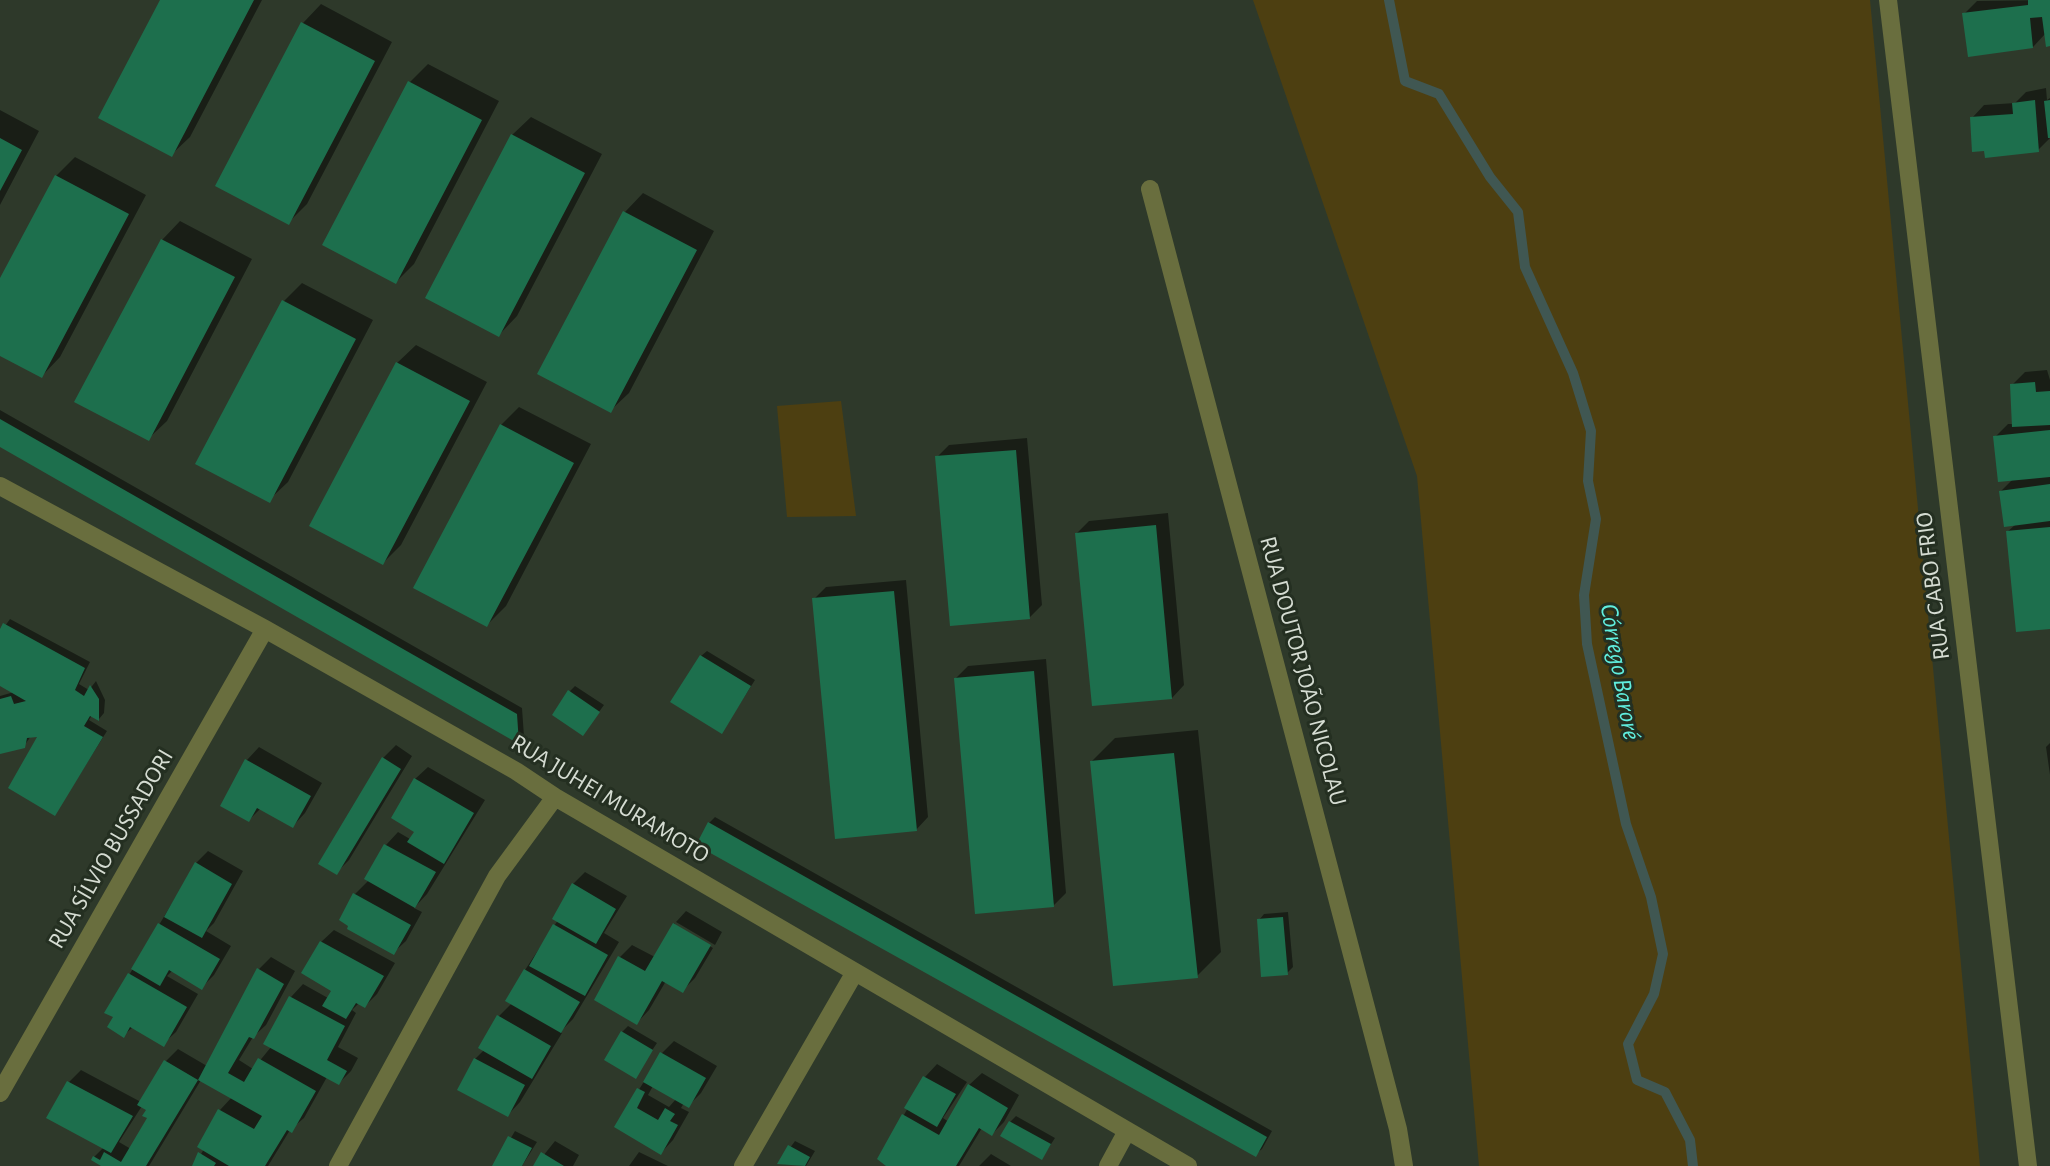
<!DOCTYPE html>
<html>
<head>
<meta charset="utf-8">
<style>
  body { margin:0 }
  canvas { display:block; background:#2e392a }
</style>
</head>
<body>
<canvas width="2050" height="1166"></canvas>
<script>
const ctx = document.querySelector('canvas').getContext('2d');
ctx.lineJoin = 'round';
function paint(path, color) {
  ctx.fillStyle = color;
  ctx.fill(path, 'evenodd');
}
function toPath(rows) {
  const path = new Path2D();
  for (const r of rows) {
    path.moveTo(r[0], r[1]);
    for (let i = 2; i < r.length; i += 2) path.lineTo(r[i], r[i + 1]);
  }
  return path;
}
function stroke(path, color, width, dash) {
  ctx.strokeStyle = color;
  ctx.lineWidth = width;
  ctx.lineCap = dash ? 'butt' : 'round';
  ctx.setLineDash(dash || []);
  ctx.stroke(path);
}
function label(font, color, halo, rows, align = 'center') {
  ctx.font = font + ' "Alegreya Sans",sans-serif';
  ctx.lineWidth = 6;
  ctx.setLineDash([]);
  ctx.textBaseline = 'middle';
  ctx.strokeStyle = halo;
  ctx.fillStyle = color;
  for (const [text, x, y, turn = 0] of rows) {
    ctx.save();
    ctx.translate(x, y);
    ctx.rotate((+turn || 0) * Math.PI / 180);
    ctx.textAlign = isNaN(turn) ? turn : align;
    if (halo) ctx.strokeText(text, 0, 0);
    ctx.fillText(text, 0, 0);
    ctx.restore();
  }
}
paint(toPath([
  [1253,0,1870,0,1980,1166,1479,1166,1417,476],
  [841,401,856,516,787,517,777,406]
]), '#4d3f11');
paint(toPath([
  [162,0,262,0,190,137,171,155],
  [2050,0,2050,44,2046,33,2033,47,1964,14,1977,1],
  [321,4,392,42,307,204,288,223,217,185,303,23],
  [428,64,499,101,414,264,396,282,410,82],
  [2046,88,2047,100,2050,98,2050,138,2038,150,1972,118,1984,105,2015,103,2026,92],
  [0,110,39,131,0,205],
  [531,117,602,154,517,316,499,335,512,135],
  [75,157,146,195,60,357,42,376,0,354,0,282,56,176],
  [643,193,714,231,629,393,610,411,625,212],
  [180,221,252,259,167,421,148,439,162,240],
  [302,283,373,320,288,482,269,500,284,301],
  [416,345,487,382,401,545,383,563,397,363],
  [2047,370,2050,380,2050,627,2007,532,2016,524,2001,491,2013,479,1995,437,2008,424,2014,424,2012,385,2025,372],
  [519,407,591,444,506,606,487,625,501,425],
  [0,410,522,708,524,736,519,741,0,445],
  [1027,438,1042,605,1029,618,937,457,949,445],
  [1168,513,1184,685,1172,698,1077,533,1089,521],
  [906,580,928,817,916,830,814,599,826,587],
  [10,619,90,662,79,684,89,690,96,681,105,700,104,713,99,719,92,715,89,720,107,731,55,814,40,735,31,736,24,746,0,753,0,696,14,692,0,684,0,633],
  [707,651,755,680,722,732,701,656],
  [1046,659,1066,893,1054,905,956,678,968,666],
  [575,686,604,705,583,734,570,691],
  [1198,730,1221,952,1197,976,1091,762,1115,738],
  [2050,743,2050,775,2046,747],
  [396,745,412,756,349,860,336,873,320,863,383,758],
  [259,747,322,783,305,813,293,826,261,808,249,820,222,805,247,760],
  [428,767,485,800,427,894,414,908,422,912,406,941,393,953,341,919,355,894,369,880,366,879,386,845,398,832,410,839,416,831,415,779],
  [715,817,1272,1131,1262,1149,1256,1154,709,823],
  [208,851,243,871,214,923,206,931,231,946,214,975,202,987,173,970,167,976,198,994,176,1032,163,1044,133,1027,124,1035,115,1017,107,1012,196,863],
  [585,872,627,896,604,933,619,942,573,1019,560,1032,562,1033,520,1102,508,1115,475,1059,485,1049,499,1016,512,1003,525,970,558,920,573,884],
  [686,911,722,932,715,945,676,922],
  [1288,912,1293,967,1287,973,1259,920,1264,914],
  [675,923,675,926,713,948,695,978,683,990,666,981,649,1010,637,1023,596,999,620,957,632,945,655,957],
  [334,930,395,963,377,994,365,1006,359,1003,352,1010,356,1013,338,1047,358,1058,351,1071,339,1083,327,1077,304,1118,290,1130,268,1166,194,1166,204,1149,199,1147,220,1110,232,1097,201,1080,149,1166,105,1166,94,1157,104,1147,69,1082,81,1070,141,1102,166,1061,178,1049,207,1066,259,969,271,957,295,971,266,1025,253,1037,239,1060,253,1069,271,1047,265,1044,291,997,303,984,328,998,333,990,321,942],
  [142,1106,148,1110,149,1118,131,1149,119,1142],
  [628,1026,657,1043,635,1076,622,1032],
  [674,1041,717,1066,701,1093,688,1106,684,1103,681,1108,689,1112,673,1140,661,1153,616,1126,662,1053],
  [653,1086,676,1099,669,1107,648,1095],
  [937,1064,967,1082,943,1118,949,1122,969,1085,982,1073,1019,1095,1004,1122,992,1134,982,1128,959,1166,888,1166,880,1158,925,1077],
  [1016,1116,1055,1138,1042,1158,1010,1122],
  [515,1131,537,1142,522,1166,494,1166],
  [555,1141,579,1155,573,1166,535,1166],
  [795,1141,815,1151,806,1166,779,1163],
  [639,1152,668,1166,629,1166],
  [991,1154,1011,1166,979,1166]
]), '#0007');
stroke(toPath([
  [1389,0,1405,81,1439,94,1490,177,1518,212,1525,267,1573,373,1591,431,1588,481,1596,519,1584,595,1587,644,1626,824,1651,897,1663,954,1654,994,1628,1044,1637,1080,1665,1092,1690,1140,1693,1166]
]), '#405752', 10);
paint(toPath([
  [160,0,254,0,172,157,98,118],
  [2028,0,2050,0,2050,46,2046,47,2042,17,2030,18,2033,48,1968,57,1962,13,2028,5],
  [301,22,375,61,289,225,215,186],
  [408,81,482,120,396,284,322,245],
  [2035,100,2039,152,1985,158,1984,151,1972,152,1970,117,2013,114,2012,103],
  [2050,100,2050,138,2048,138,2044,101],
  [511,134,585,173,499,337,425,298],
  [0,138,22,150,0,191],
  [55,175,129,214,42,378,0,356,0,278],
  [623,211,697,250,611,413,537,374],
  [161,239,235,277,149,441,74,402],
  [282,300,356,339,270,503,195,464],
  [396,362,470,401,383,565,309,526],
  [2035,382,2036,392,2050,391,2050,425,2012,427,2010,384],
  [0,419,517,714,519,744,0,447],
  [500,424,574,463,487,627,413,588],
  [2050,430,2050,477,1998,482,1993,436],
  [1016,450,1030,619,950,626,935,456],
  [2050,484,2050,521,2004,527,1999,491],
  [1156,525,1172,699,1092,706,1075,533],
  [2050,527,2050,629,2016,632,2006,531],
  [894,591,917,831,835,839,812,598],
  [3,623,85,668,75,690,84,696,90,685,99,699,99,721,90,716,84,726,103,737,55,816,8,788,37,737,27,738,25,748,0,754,0,699,11,696,14,704,26,701,0,686,0,629],
  [700,655,751,686,722,734,670,702],
  [1034,671,1054,907,975,914,954,678],
  [568,690,600,712,583,736,552,715],
  [1174,753,1198,978,1113,986,1090,761],
  [382,757,401,769,337,875,318,864],
  [245,759,311,796,293,828,257,808,249,822,220,806],
  [414,778,474,813,444,864,407,842,414,832,391,818],
  [708,822,1267,1137,1256,1157,696,845],
  [384,844,436,872,415,908,364,879],
  [195,862,232,884,202,938,164,917],
  [572,883,616,909,596,944,552,919],
  [353,893,411,925,394,955,347,929,348,926,339,920],
  [1283,917,1288,975,1261,977,1257,919],
  [158,923,220,959,202,990,169,970,160,986,131,969],
  [673,923,711,945,683,993,662,981,637,1025,594,1000,618,956,645,971],
  [553,924,608,955,585,996,529,966],
  [320,941,384,976,365,1008,356,1003,346,1019,322,1006,331,991,301,973],
  [257,968,284,984,254,1039,249,1037,228,1073,244,1082,258,1058,316,1091,292,1133,287,1130,265,1166,229,1166,197,1147,218,1109,254,1129,262,1116,198,1080],
  [524,969,580,1002,561,1033,505,1001],
  [128,973,187,1007,164,1047,130,1027,124,1038,107,1027,113,1017,104,1013],
  [289,996,345,1026,327,1060,347,1071,339,1085,263,1044],
  [497,1015,551,1046,532,1079,478,1048],
  [621,1031,653,1050,636,1079,604,1060],
  [660,1052,706,1078,689,1108,643,1082],
  [474,1058,525,1085,508,1117,457,1090],
  [164,1060,198,1080,146,1166,101,1166,91,1160,93,1156,100,1160,104,1152,121,1162,147,1118,142,1116,146,1110,137,1105],
  [923,1076,956,1094,937,1127,904,1108],
  [67,1081,133,1116,111,1153,46,1118],
  [968,1084,1008,1108,992,1136,979,1128,956,1166,886,1166,877,1159,902,1114,939,1135],
  [637,1088,645,1092,637,1108,658,1120,665,1108,675,1114,670,1121,678,1125,661,1155,614,1127],
  [1009,1121,1051,1144,1042,1160,1000,1136],
  [508,1136,532,1148,522,1166,492,1166],
  [788,1145,810,1157,805,1166,777,1164],
  [198,1152,216,1163,214,1166,192,1166],
  [541,1152,564,1166,533,1166]
]), '#1d6f4d');
stroke(toPath([
  [1888,0,2028,1166],
  [1150,189,1398,1129,1404,1166],
  [0,486,265,629,516,771,555,797,1188,1166],
  [0,1093,265,629],
  [338,1166,497,876,555,797],
  [743,1166,855,972],
  [1108,1166,1127,1131]
]), '#696e3e', 18);
label('24px', '#d5dcd2', '#242f21', [
  ["RUA CABO FRIO",1933,586,-97],
  ["RUA DOUTOR JOÃO NICOLAU",1303,671,75],
  ["RUA JUHEI MURAMOTO",610,799,31],
  ["RUA SÍLVIO BUSSADORI",111,849,-60]
]);
label('italic 26px', '#60eede', '#242f21', [
  ["Córrego Baroré",1620,672,80]
]);
</script>
</body>
</html>
